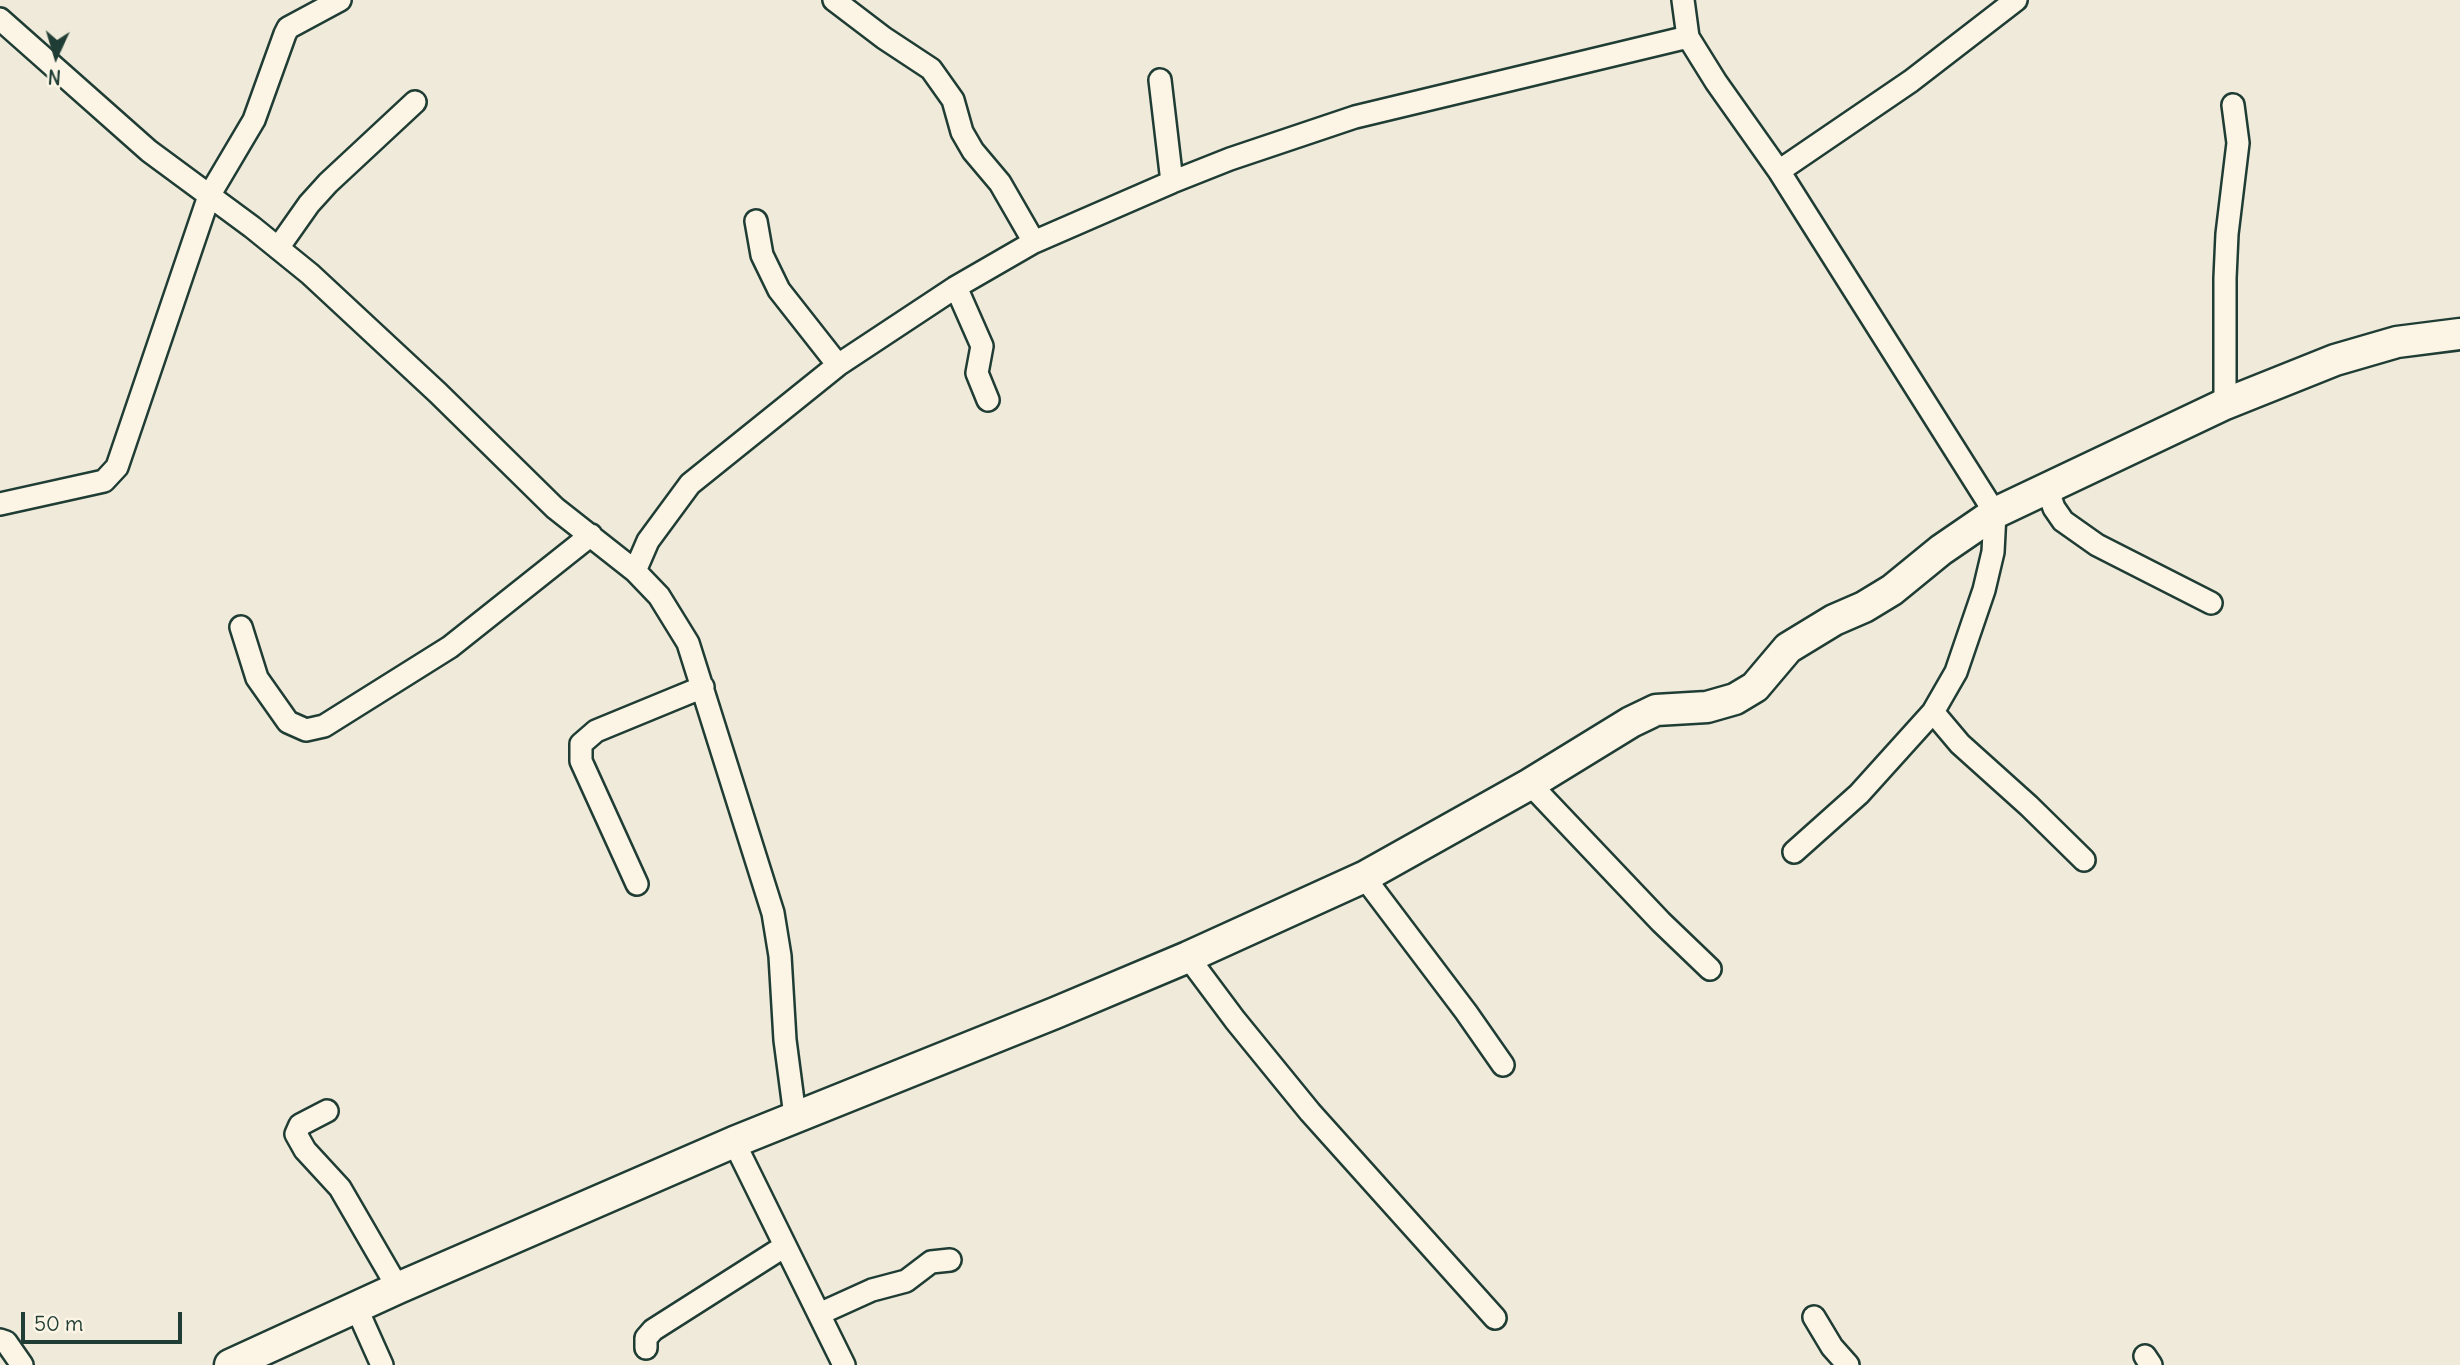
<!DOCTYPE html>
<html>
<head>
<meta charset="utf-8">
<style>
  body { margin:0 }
  #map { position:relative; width:2460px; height:1365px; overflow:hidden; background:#efeada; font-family:Delius,sans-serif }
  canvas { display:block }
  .north { position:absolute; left:21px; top:21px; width:70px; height:70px; -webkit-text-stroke:5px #fcf5e5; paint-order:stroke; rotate:184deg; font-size:19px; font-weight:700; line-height:28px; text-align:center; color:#1f3d34 }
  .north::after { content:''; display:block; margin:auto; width:24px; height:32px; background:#1f3d34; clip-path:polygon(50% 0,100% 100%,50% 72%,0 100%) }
  .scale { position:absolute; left:21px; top:1312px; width:161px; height:32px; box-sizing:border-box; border:4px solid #1f3d34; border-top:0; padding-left:9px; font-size:21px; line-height:24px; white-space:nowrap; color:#1f3d34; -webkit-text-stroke:5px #fcf5e5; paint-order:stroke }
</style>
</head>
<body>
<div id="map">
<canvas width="2460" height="1365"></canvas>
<div class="north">N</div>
<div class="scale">50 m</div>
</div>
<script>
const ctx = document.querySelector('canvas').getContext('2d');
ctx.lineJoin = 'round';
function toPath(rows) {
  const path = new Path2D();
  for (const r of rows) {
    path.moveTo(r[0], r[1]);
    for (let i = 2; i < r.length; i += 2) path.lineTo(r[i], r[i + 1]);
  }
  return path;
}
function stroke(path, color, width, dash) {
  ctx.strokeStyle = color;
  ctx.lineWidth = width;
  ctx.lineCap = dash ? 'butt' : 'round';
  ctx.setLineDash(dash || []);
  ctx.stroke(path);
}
const street = toPath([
  [834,0,884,38,931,69,953,100,962,132,973,151,1000,183,1034,242],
  [1683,0,1688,37,1716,82,1779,171,1995,513,1993,552,1984,590,1956,672,1933,712,1859,794,1794,852],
  [0,19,149,151,252,227,310,274,438,393,555,508,635,571,659,596,688,643,773,913,780,956,785,1040,795,1116],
  [1160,80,1172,182],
  [1779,171,1911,81,2016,0],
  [756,221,762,255,779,290,838,365],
  [278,248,309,204,328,183,415,102],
  [956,287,982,346,977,373,988,400],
  [2225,404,2225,278,2227,234,2238,143,2233,105],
  [2047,488,2054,508,2063,521,2097,545,2211,603],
  [0,504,104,481,117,467,209,196,254,120,285,34,288,28,340,0],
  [635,571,648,541,690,484,838,365,956,287,1034,242,1172,182,1230,159,1355,117,1688,37],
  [241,627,257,678,288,722,306,730,324,726,450,647,591,535],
  [1933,712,1960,744,2029,806,2084,860],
  [1530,784,1661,922,1710,969],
  [1364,877,1466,1012,1503,1065],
  [637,884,581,761,581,744,596,731,703,687],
  [1188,957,1235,1020,1310,1112,1495,1318],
  [327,1111,300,1125,296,1134,305,1150,340,1188,398,1288],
  [734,1142,844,1365],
  [356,1307,382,1365],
  [819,1314,872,1290,906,1281,931,1262,950,1260],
  [1814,1317,1832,1347,1848,1365],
  [0,1340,6,1342,22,1365],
  [646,1348,646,1338,653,1330,785,1246],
  [2145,1356,2151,1365]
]);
const secondary = toPath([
  [230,1365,398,1288,734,1142,1055,1013,1188,957,1364,877,1530,784,1631,722,1656,710,1707,707,1735,699,1755,687,1788,648,1834,620,1864,607,1892,590,1941,550,1995,513,2225,404,2335,360,2397,342,2460,334]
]);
stroke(street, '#1f3d34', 26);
stroke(secondary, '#1f3d34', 35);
stroke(street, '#fcf5e5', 21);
stroke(secondary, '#fcf5e5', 30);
</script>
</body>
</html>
